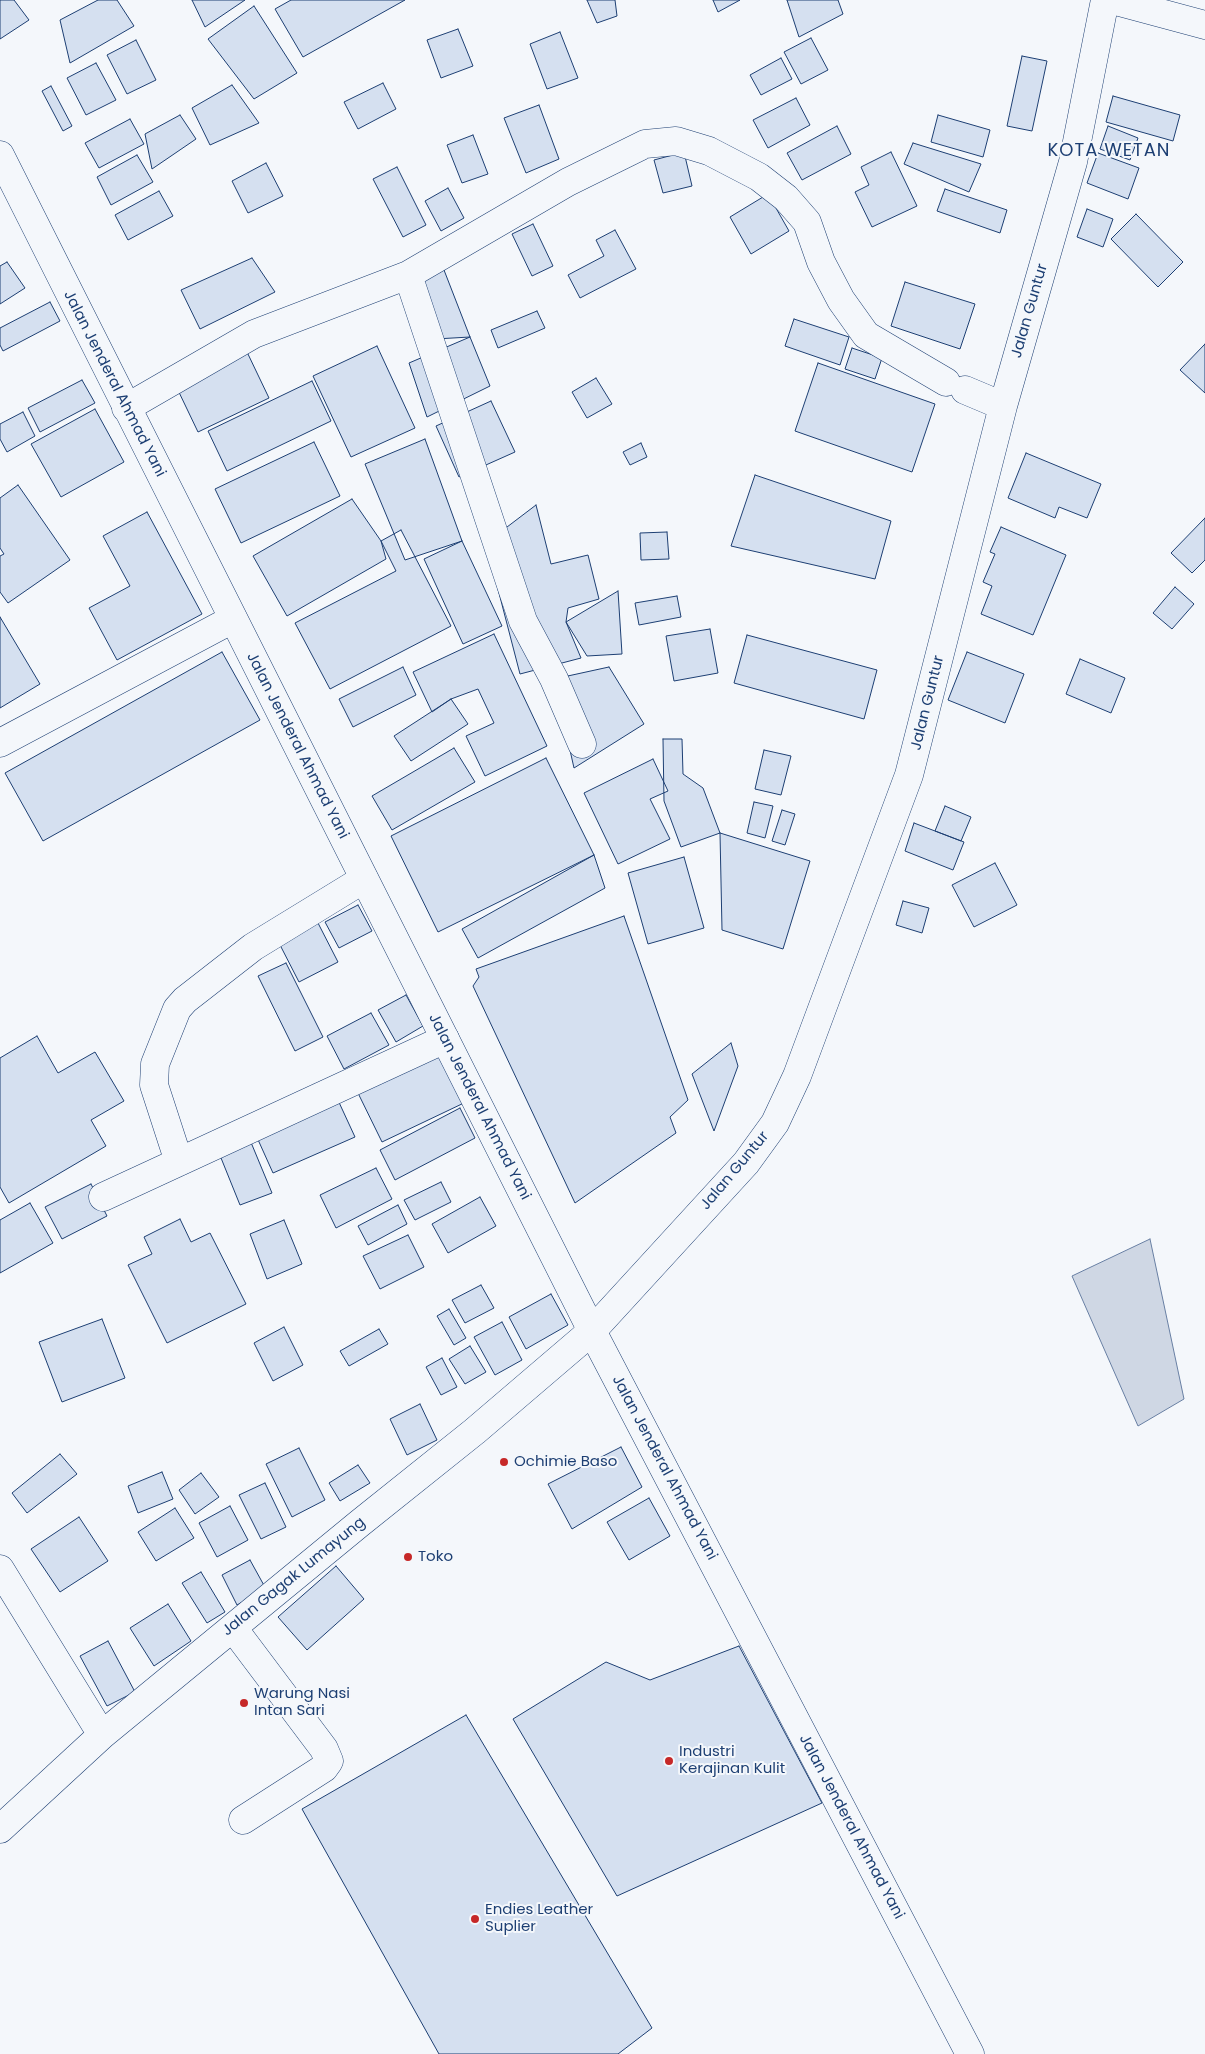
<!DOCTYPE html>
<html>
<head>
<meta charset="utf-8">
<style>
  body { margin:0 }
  canvas { display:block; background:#f4f7fb }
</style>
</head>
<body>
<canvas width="1205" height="2054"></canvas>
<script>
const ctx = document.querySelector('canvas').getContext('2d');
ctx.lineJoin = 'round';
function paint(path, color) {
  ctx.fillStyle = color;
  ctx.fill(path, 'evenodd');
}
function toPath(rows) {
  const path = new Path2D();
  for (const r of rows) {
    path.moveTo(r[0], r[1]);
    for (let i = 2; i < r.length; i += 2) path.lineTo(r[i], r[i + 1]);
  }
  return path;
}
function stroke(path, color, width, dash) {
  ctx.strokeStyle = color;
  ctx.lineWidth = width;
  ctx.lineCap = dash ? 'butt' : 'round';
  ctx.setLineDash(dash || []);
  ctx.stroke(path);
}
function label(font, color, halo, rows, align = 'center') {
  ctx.font = font + ' Poppins,sans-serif';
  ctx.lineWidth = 4;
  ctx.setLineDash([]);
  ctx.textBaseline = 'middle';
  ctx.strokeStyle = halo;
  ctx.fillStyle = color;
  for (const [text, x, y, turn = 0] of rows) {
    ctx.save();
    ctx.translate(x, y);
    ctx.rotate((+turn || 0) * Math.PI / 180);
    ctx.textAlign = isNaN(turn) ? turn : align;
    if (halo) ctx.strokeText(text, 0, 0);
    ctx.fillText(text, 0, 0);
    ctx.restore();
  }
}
const water = toPath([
  [1150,1239,1184,1399,1138,1426,1072,1276,1150,1239]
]);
paint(water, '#cfd7e4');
stroke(water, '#687fa3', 1);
const building = toPath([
  [0,0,14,0,29,20,0,39,0,0],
  [98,0,117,0,134,26,70,63,60,20,98,0],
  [192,0,245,0,205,27,192,0],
  [291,0,405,0,303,57,275,9,291,0],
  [587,0,615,0,617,16,597,23,587,0],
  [713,0,740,0,718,12,713,0],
  [787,0,838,0,843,14,799,37,787,0],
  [254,6,297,73,254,99,208,39,254,6],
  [458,29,473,66,441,78,427,40,458,29],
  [560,32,578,78,547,89,530,44,560,32],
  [811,38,828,70,801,84,784,52,811,38],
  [136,40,156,80,127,94,107,55,136,40],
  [1022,56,1047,61,1032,131,1007,126,1022,56],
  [781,58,792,79,761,95,750,75,781,58],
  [96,63,116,100,86,115,67,78,96,63],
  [383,83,396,109,358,129,344,102,383,83],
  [232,85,259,123,210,145,192,108,232,85],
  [51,86,72,126,63,131,42,91,51,86],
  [1113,96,1180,115,1173,141,1106,122,1113,96],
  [796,98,810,125,768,148,753,120,796,98],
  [539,105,559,159,526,173,504,118,539,105],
  [180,115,196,139,152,169,145,134,180,115],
  [938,115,990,130,983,157,931,142,938,115],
  [130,119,144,144,99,168,85,143,130,119],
  [837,126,851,154,802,180,787,153,837,126],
  [1108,126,1138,138,1130,160,1100,149,1108,126],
  [473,135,488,174,462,183,447,145,473,135],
  [913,143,981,164,969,192,904,164,913,143],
  [684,152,692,186,663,193,654,160,684,152],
  [891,152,917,206,872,227,855,192,869,185,861,167,891,152],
  [1098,153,1139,168,1128,199,1087,183,1098,153],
  [137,155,153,182,111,205,97,177,137,155],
  [266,163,283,196,248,213,232,181,266,163],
  [397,167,426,225,403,237,373,179,397,167],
  [448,188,464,218,441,231,425,201,448,188],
  [945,189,1007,210,1000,233,937,211,945,189],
  [159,191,173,216,128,240,115,215,159,191],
  [768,194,789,231,751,254,730,217,768,194],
  [1087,209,1113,219,1103,247,1077,237,1087,209],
  [1136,214,1183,262,1158,287,1111,239,1136,214],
  [533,224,553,266,532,276,512,234,533,224],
  [615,230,636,269,580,298,568,275,604,256,596,240,615,230],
  [252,258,275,292,200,329,181,290,252,258],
  [7,262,25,288,0,304,0,266,7,262],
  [444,270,470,337,418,340,400,279,444,270],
  [905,282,975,304,960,349,891,326,905,282],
  [50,302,60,321,3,351,0,345,0,328,50,302],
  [537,311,545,328,498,348,491,330,537,311],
  [794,319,849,337,840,365,785,346,794,319],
  [470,337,490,386,427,417,409,363,470,337],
  [1205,344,1205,393,1180,370,1205,344],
  [377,346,415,428,351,457,313,376,377,346],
  [852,348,882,358,875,379,845,369,852,348],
  [247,352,269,398,198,432,176,386,247,352],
  [818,363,935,404,912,472,795,431,818,363],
  [596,378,612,404,587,418,572,392,596,378],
  [82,380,95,403,40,432,28,408,82,380],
  [312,381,331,421,227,471,208,431,312,381],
  [491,401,515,452,459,477,436,426,491,401],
  [95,409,124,462,61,497,31,444,95,409],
  [23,412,35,436,7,452,0,439,0,424,23,412],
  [425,439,462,541,405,560,365,464,425,439],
  [314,442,340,496,241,543,215,489,314,442],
  [641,443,647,457,630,465,623,452,641,443],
  [1026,453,1101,484,1087,518,1059,507,1055,518,1008,498,1026,453],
  [755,475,891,521,875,579,731,546,755,475],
  [18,485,70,560,8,603,0,592,0,556,4,554,0,548,0,498,18,485],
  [352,499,381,541,386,559,287,616,253,556,352,499],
  [536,505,551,564,588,555,599,599,568,608,566,622,581,658,520,674,486,543,536,505],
  [147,512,202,614,117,660,89,608,130,586,103,536,147,512],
  [1205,518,1205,560,1192,573,1171,553,1205,518],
  [1001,527,1066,555,1033,635,981,614,992,586,983,582,995,554,990,552,1001,527],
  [401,530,451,626,330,689,295,623,396,571,381,541,401,530],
  [667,532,669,559,641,560,640,533,667,532],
  [462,541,502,626,463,644,424,559,462,541],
  [1175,587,1194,604,1172,629,1153,613,1175,587],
  [618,591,622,654,587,656,566,622,618,591],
  [677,596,681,617,639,625,635,603,677,596],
  [0,617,40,684,0,708,0,617],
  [710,629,718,673,674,681,666,636,710,629],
  [494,634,547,746,485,776,466,736,494,723,478,689,451,699,432,712,413,672,494,634],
  [747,635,877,670,864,719,734,683,747,635],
  [222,652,260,720,43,841,5,773,222,652],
  [967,652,1024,674,1005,723,948,700,967,652],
  [1080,659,1125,678,1111,713,1066,694,1080,659],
  [403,667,416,695,353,727,339,699,403,667],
  [609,667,644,724,574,768,554,679,609,667],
  [451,699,468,724,411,761,394,736,451,699],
  [663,739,682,739,683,774,703,788,720,833,681,847,664,801,663,739],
  [454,748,475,782,392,830,372,796,454,748],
  [764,750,791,756,781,795,755,789,764,750],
  [546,758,594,855,438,932,391,836,546,758],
  [653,759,668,791,650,799,670,839,618,864,584,793,653,759],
  [754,802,773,806,765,838,747,833,754,802],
  [945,806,971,817,961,841,935,831,945,806],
  [782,810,795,814,785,845,772,841,782,810],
  [914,823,964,842,953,870,905,851,914,823],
  [720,833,810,861,783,949,722,930,720,833],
  [594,855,605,888,478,958,462,929,594,855],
  [684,857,704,928,648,944,628,873,684,857],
  [995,863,1017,905,974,927,952,885,995,863],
  [903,901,929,908,922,933,896,925,903,901],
  [358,905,372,931,339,948,325,922,358,905],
  [624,916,688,1100,670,1117,676,1133,575,1203,473,986,479,977,476,969,624,916],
  [318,923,338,962,299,982,279,943,318,923],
  [286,963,323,1037,295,1051,258,976,286,963],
  [406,995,423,1026,396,1042,378,1010,406,995],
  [371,1013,389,1045,344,1069,327,1036,371,1013],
  [37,1036,58,1073,95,1052,124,1101,91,1120,106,1146,9,1203,0,1187,0,1058,37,1036],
  [731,1043,738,1066,714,1131,692,1074,731,1043],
  [440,1048,466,1102,382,1142,356,1089,440,1048],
  [337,1098,355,1137,273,1173,255,1133,337,1098],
  [460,1108,475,1138,395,1180,380,1150,460,1108],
  [250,1140,272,1193,240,1205,219,1153,250,1140],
  [376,1168,392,1199,336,1228,320,1195,376,1168],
  [441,1182,451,1202,415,1220,404,1200,441,1182],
  [91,1184,107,1216,62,1239,45,1207,91,1184],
  [480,1197,496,1226,448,1253,432,1224,480,1197],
  [30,1203,53,1243,0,1273,0,1220,30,1203],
  [398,1205,407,1224,368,1245,358,1226,398,1205],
  [180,1219,191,1242,210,1233,246,1304,167,1343,128,1265,152,1254,144,1237,180,1219],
  [284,1220,302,1264,267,1279,250,1234,284,1220],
  [408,1235,424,1267,380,1289,363,1256,408,1235],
  [481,1285,494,1308,465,1323,452,1300,481,1285],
  [551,1294,568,1325,526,1349,509,1317,551,1294],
  [449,1309,466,1338,454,1345,437,1316,449,1309],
  [102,1319,125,1378,62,1402,39,1342,102,1319],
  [502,1322,522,1360,495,1375,474,1337,502,1322],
  [284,1327,303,1365,273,1381,254,1343,284,1327],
  [379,1329,388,1344,349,1366,340,1351,379,1329],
  [470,1346,486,1372,465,1384,449,1359,470,1346],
  [442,1358,457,1387,441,1395,426,1367,442,1358],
  [420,1404,437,1440,407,1455,390,1419,420,1404],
  [621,1447,642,1487,572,1529,548,1484,621,1447],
  [299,1448,325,1500,292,1517,266,1464,299,1448],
  [60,1454,77,1474,27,1513,12,1493,60,1454],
  [358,1465,370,1483,340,1501,329,1483,358,1465],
  [162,1472,173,1499,138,1513,128,1486,162,1472],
  [201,1473,219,1497,195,1514,179,1490,201,1473],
  [265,1483,286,1527,261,1539,239,1495,265,1483],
  [649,1498,670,1536,629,1560,607,1522,649,1498],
  [230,1506,248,1540,217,1557,199,1523,230,1506],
  [175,1508,194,1538,156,1561,138,1532,175,1508],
  [79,1517,108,1561,60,1592,31,1549,79,1517],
  [250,1560,266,1589,237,1605,222,1575,250,1560],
  [336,1566,364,1599,307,1650,278,1617,336,1566],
  [201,1572,225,1612,207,1623,182,1583,201,1572],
  [168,1604,191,1641,154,1666,130,1628,168,1604],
  [108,1641,135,1692,107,1706,80,1656,108,1641],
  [739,1646,822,1803,617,1896,513,1719,606,1662,650,1680,739,1646],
  [466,1715,652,2028,618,2054,439,2054,302,1809,466,1715]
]);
paint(building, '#d5e0f0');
stroke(building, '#1d3f73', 1);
const minor = toPath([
  [1112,0,1205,25],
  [408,275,523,621,554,679,582,744],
  [965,390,1003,406],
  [126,408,254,334,408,275,568,182,645,144,676,141,709,151,759,177,786,198,807,222,821,262,841,300,866,335,946,382],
  [0,743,233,619],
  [179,1162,154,1085,155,1064,177,1009,185,1000,253,947,364,879],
  [103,1197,445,1039],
  [0,1569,102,1735],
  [233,1628,324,1749,329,1761,324,1768,243,1820],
  [0,1829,102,1735,360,1523,475,1431,592,1331,746,1163,775,1123,797,1076,909,775,1003,406,1073,162,1105,0]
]);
const major = toPath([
  [0,155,592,1331,970,2054]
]);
stroke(minor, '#1d3f73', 29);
stroke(major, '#1d3f73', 29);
stroke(minor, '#f4f7fb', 28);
stroke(major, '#f4f7fb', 28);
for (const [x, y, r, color] of [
  [504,1462,5,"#c62828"],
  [408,1557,5,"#c62828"],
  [244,1703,5,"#c62828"],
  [669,1761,5,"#c62828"],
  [475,1919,5,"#c62828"]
]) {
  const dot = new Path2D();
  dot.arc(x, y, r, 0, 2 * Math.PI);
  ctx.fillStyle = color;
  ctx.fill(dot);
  stroke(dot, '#f4f7fb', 2);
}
label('15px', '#1d3f73', '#f4f7fb', [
  ["Jalan Guntur",1030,311,-74],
  ["Jalan Jenderal Ahmad Yani",114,384,63],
  ["Jalan Guntur",928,703,-76],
  ["Jalan Jenderal Ahmad Yani",297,746,63],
  ["Jalan Jenderal Ahmad Yani",479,1107,63],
  ["Jalan Guntur",735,1171,-50],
  ["Jalan Jenderal Ahmad Yani",664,1468,62],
  ["Jalan Gagak Lumayung",294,1577,-39],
  ["Jalan Jenderal Ahmad Yani",851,1827,62]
]);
label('15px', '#1d3f73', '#f4f7fb', [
  ["Ochimie Baso",514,1462],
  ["Toko",418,1557],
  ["Warung Nasi",254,1694],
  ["Intan Sari",254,1711],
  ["Industri",679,1752],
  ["Kerajinan Kulit",679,1769],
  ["Endies Leather",485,1910],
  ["Suplier",485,1927]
], 'left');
ctx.letterSpacing = '1px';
label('18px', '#1d3f73', '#f4f7fb', [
  ["KOTA WETAN",1109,151]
]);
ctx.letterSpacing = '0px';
</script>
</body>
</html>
